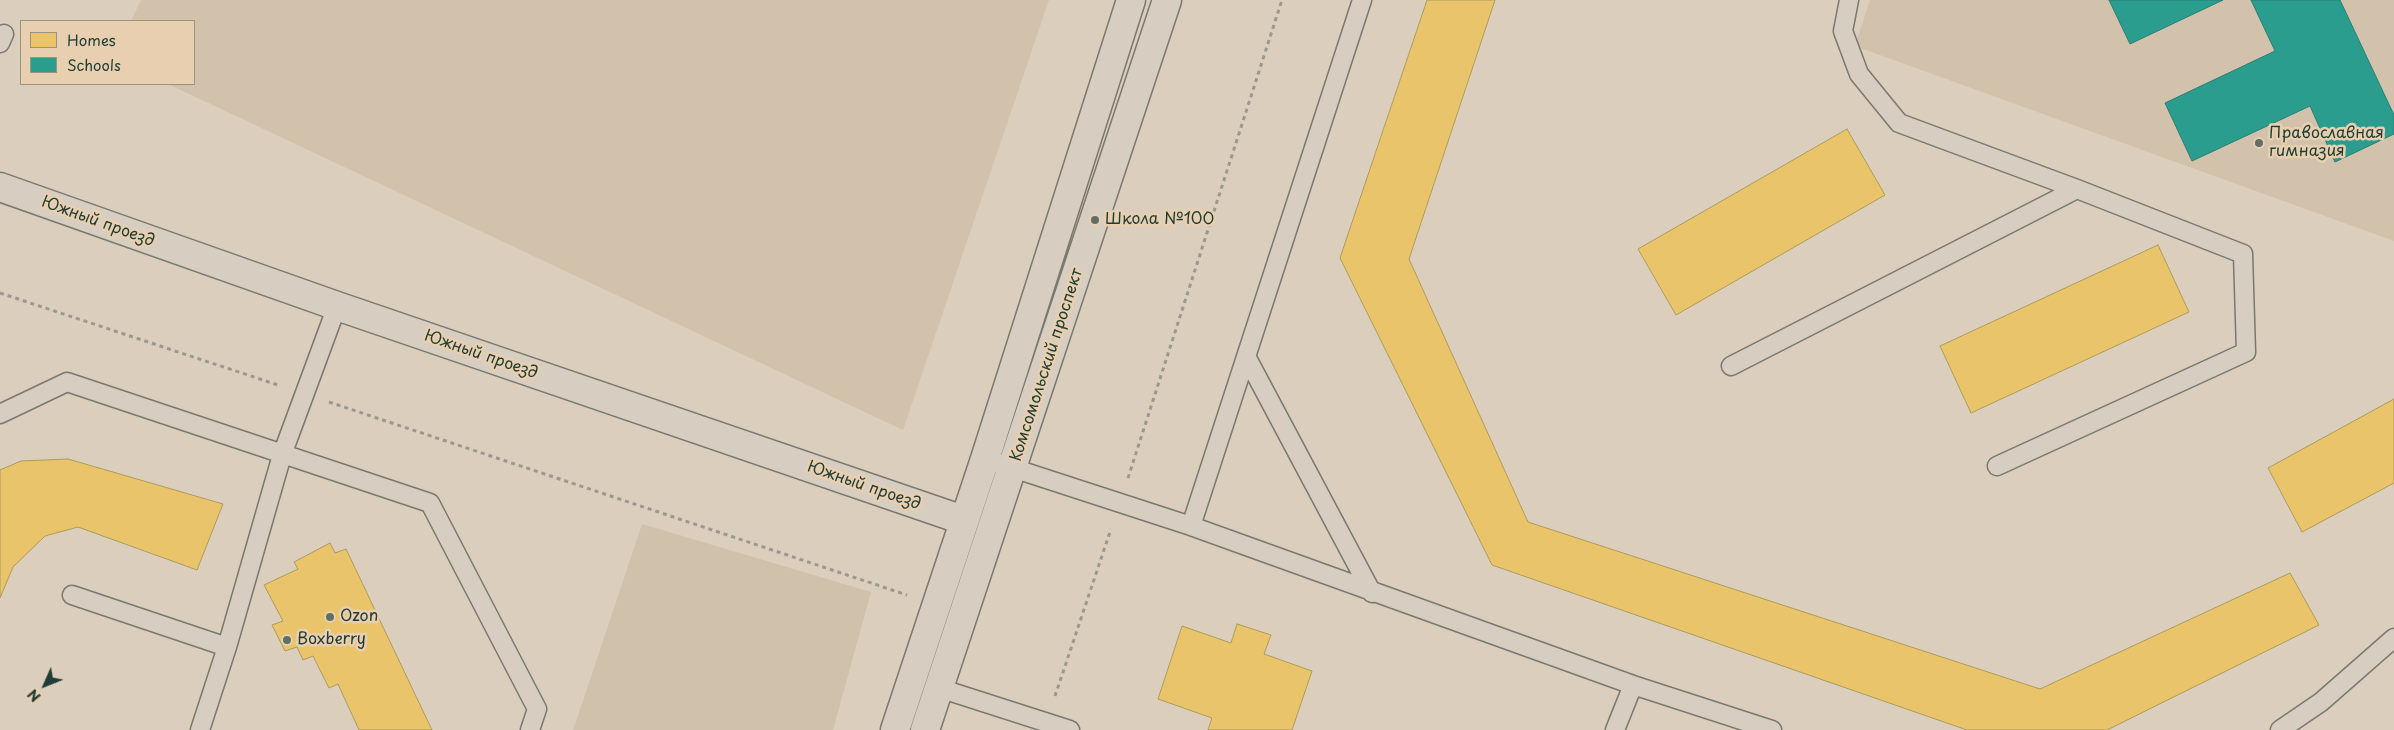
<!DOCTYPE html>
<html>
<head>
<meta charset="utf-8">
<style>
  body { margin:0 }
  #map { position:relative; width:2394px; height:730px; overflow:hidden; background:#dbcebd; font-family:"Playpen Sans",sans-serif }
  canvas { display:block }
  .legend { position:absolute; left:20px; top:20px; width:175px; height:65px; box-sizing:border-box; background:#e8cfb0; border:1px solid #98957e; margin:0; padding:6px 9px; list-style:none; font-size:15px; color:#1f3d34 }
  .legend li { display:flex; align-items:center; gap:10px; height:25px }
  .legend b { width:25px; border:1px solid #98957e }
  .north { position:absolute; left:20px; top:660px; width:50px; height:50px; -webkit-text-stroke:4px #e8cfb0; paint-order:stroke; rotate:226deg; font-size:14px; font-weight:700; line-height:20px; text-align:center; color:#1f3d34 }
  .north::after { content:''; display:block; margin:auto; width:18px; height:22px; background:#1f3d34; clip-path:polygon(50% 0,100% 100%,50% 72%,0 100%) }
</style>
</head>
<body>
<div id="map">
<canvas width="2394" height="730"></canvas>
<ul class="legend">
<li><b style="height:14px;background:#e9c46a"></b>Homes</li>
<li><b style="height:14px;background:#2a9d8f"></b>Schools</li>
</ul>
<div class="north">N</div>
</div>
<script>
const ctx = document.querySelector('canvas').getContext('2d');
ctx.lineJoin = 'round';
function paint(path, color) {
  ctx.fillStyle = color;
  ctx.fill(path, 'evenodd');
}
function toPath(rows) {
  const path = new Path2D();
  for (const r of rows) {
    path.moveTo(r[0], r[1]);
    for (let i = 2; i < r.length; i += 2) path.lineTo(r[i], r[i + 1]);
  }
  return path;
}
function stroke(path, color, width, dash) {
  ctx.strokeStyle = color;
  ctx.lineWidth = width;
  ctx.lineCap = dash ? 'butt' : 'round';
  ctx.setLineDash(dash || []);
  ctx.stroke(path);
}
function label(font, color, halo, rows, align = 'center') {
  ctx.font = font + ' "Playpen Sans",sans-serif';
  ctx.lineWidth = 5;
  ctx.setLineDash([]);
  ctx.textBaseline = 'middle';
  ctx.strokeStyle = halo;
  ctx.fillStyle = color;
  for (const [text, x, y, turn = 0] of rows) {
    ctx.save();
    ctx.translate(x, y);
    ctx.rotate((+turn || 0) * Math.PI / 180);
    ctx.textAlign = isNaN(turn) ? turn : align;
    if (halo) ctx.strokeText(text, 0, 0);
    ctx.fillText(text, 0, 0);
    ctx.restore();
  }
}
paint(toPath([
  [141,0,1049,0,903,430,168,84,194,84,194,21,131,21],
  [1870,0,2394,0,2394,241,1855,46]
]), '#d2c2ab');
paint(toPath([
  [642,524,871,592,833,730,573,730]
]), '#d0c1aa');
const homes = toPath([
  [1427,0,1495,0,1409,259,1528,522,2040,689,2290,573,2319,625,2107,730,1967,730,1492,565,1340,258,1427,0],
  [1847,129,1885,195,1676,315,1638,249,1847,129],
  [2158,245,2189,312,1971,413,1940,346,2158,245],
  [2394,399,2394,483,2302,532,2268,468,2394,399],
  [68,459,223,504,197,570,78,527,45,536,13,567,0,598,0,470,21,461,68,459],
  [330,543,335,553,346,549,432,730,359,730,338,684,329,688,313,656,303,660,297,647,285,651,272,625,283,621,264,585,298,569,294,562,330,543],
  [1237,624,1271,635,1264,654,1312,671,1292,730,1208,730,1212,718,1158,699,1182,626,1231,643,1237,624]
]);
paint(homes, '#e9c46a');
stroke(homes, '#ac9c5a', 1);
const schools = toPath([
  [2109,0,2223,0,2130,44,2109,0],
  [2251,0,2340,0,2394,115,2394,134,2335,162,2310,106,2192,161,2165,103,2275,51,2251,0]
]);
paint(schools, '#2a9d8f');
stroke(schools, '#278074', 1);
const service = toPath([
  [1849,0,1843,31,1859,74,1899,123,2077,189,2243,254,2246,352,1997,466],
  [0,43,4,34],
  [1247,358,1372,593],
  [1731,366,2077,189],
  [0,414,67,382,430,503,537,709,530,730],
  [985,459,1191,526,1633,685,1772,730],
  [1191,526,1362,0],
  [72,595,227,647,282,455,337,306],
  [939,688,1070,730],
  [200,730,227,647],
  [1615,730,1633,685],
  [2280,730,2321,702,2394,638]
]);
const minor = toPath([
  [0,187,337,306,963,520]
]);
const secondary = toPath([
  [895,730,985,459,1131,0],
  [925,730,1167,0]
]);
stroke(service, '#79796f', 21);
stroke(minor, '#79796f', 31);
stroke(secondary, '#79796f', 31);
stroke(toPath([
  [0,293,278,385],
  [329,402,907,595],
  [1128,478,1282,0],
  [1055,696,1111,529]
]), '#9b988e', 3, [4, 4]);
stroke(service, '#d7cdc1', 18);
stroke(minor, '#d7cdc1', 28);
stroke(secondary, '#d7cdc1', 28);
for (const [x, y, r, color] of [
  [2259,143,5,"#617064"],
  [1095,220,5,"#617064"],
  [330,617,5,"#617064"],
  [287,640,5,"#617064"]
]) {
  const dot = new Path2D();
  dot.arc(x, y, r, 0, 2 * Math.PI);
  ctx.fillStyle = color;
  ctx.fill(dot);
  stroke(dot, '#e8cfb0', 2);
}
label('16px', '#1f3d34', '#e8cfb0', [
  ["Православная",2269,134],
  ["гимназия",2269,152],
  ["Школа №100",1105,220],
  ["Ozon",340,617],
  ["Boxberry",297,640]
], 'left');
label('16px', '#1f3d34', '#e8cfb0', [
  ["Южный проезд",98,222,20],
  ["Южный проезд",481,355,19],
  ["Комсомольский проспект",1047,365,-72],
  ["Южный проезд",864,486,19]
]);
</script>
</body>
</html>
